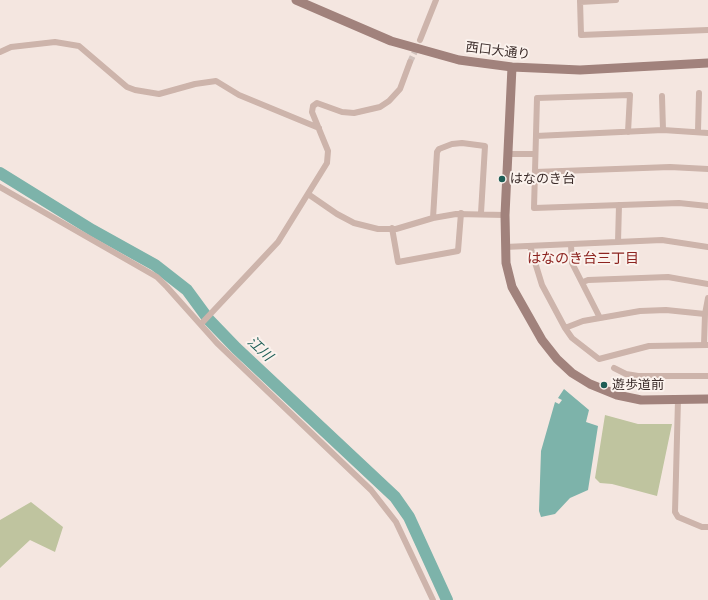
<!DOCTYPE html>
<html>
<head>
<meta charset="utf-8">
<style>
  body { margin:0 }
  canvas { display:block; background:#f4e6e0 }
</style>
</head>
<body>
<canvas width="708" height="600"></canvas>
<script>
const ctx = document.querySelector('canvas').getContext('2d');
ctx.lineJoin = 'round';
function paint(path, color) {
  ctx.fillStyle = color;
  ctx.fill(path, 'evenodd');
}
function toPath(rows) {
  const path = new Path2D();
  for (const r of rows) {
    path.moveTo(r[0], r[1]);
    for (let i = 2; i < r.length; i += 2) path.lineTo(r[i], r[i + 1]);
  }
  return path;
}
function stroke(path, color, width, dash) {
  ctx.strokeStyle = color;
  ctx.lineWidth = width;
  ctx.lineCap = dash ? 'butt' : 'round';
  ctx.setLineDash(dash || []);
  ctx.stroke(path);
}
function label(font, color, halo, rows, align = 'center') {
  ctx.font = font + ' "Public Sans","Noto Sans JP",sans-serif';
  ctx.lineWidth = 4;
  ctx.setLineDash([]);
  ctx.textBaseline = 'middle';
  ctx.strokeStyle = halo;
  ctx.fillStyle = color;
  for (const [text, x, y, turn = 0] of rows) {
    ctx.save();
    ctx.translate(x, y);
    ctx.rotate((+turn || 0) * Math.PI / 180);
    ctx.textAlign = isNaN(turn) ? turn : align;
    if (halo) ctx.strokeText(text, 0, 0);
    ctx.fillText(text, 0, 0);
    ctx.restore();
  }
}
paint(toPath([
  [605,415,638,424,672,424,657,496,612,484,600,483,595,478],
  [31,502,63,527,55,552,30,540,0,568,0,520]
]), '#bfc49f');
paint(toPath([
  [564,389,589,410,586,422,598,426,588,490,570,498,555,514,541,517,539,511,541,451,555,402,559,404,562,400,558,398]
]), '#7db3aa');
stroke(toPath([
  [0,173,92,230,155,265,187,290,209,320,236,348,395,497,409,517,447,600]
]), '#7db3aa', 12);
stroke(toPath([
  [410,62,418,45]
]), '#cfc1bc', 6, [6, 3]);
stroke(toPath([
  [580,0,581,35,708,30],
  [580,2,616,0],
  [420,40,436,0],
  [0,52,11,47,55,42,79,46,127,87,135,90,159,94,195,84,216,81,239,95,319,128],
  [662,96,663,130],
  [698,131,699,93],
  [628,132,630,95,537,98,534,208,679,203,708,206],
  [536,136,663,130,708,133],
  [509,154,535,154],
  [535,172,670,167,708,169],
  [0,187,157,277,167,287,217,343,371,490,396,522,433,600],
  [308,194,337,214,354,223,378,229,396,229,433,218,456,214,505,215],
  [433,218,437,152,439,149,452,144,462,143,485,146,481,213],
  [392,228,398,262,458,251,461,213],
  [618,242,619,205],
  [571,245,572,263,600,318],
  [530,246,542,285,565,328,572,338,599,359,649,346,708,345],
  [505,247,662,240,708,247],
  [583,282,588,280,668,277,708,284],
  [201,324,278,242,327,163,328,151,312,112,313,106,317,103,342,112,354,113,380,107,389,101,400,89,410,62],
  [565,328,583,321,640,311,666,310,705,314],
  [704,345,705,314,708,298],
  [614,368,626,374,638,376,708,376],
  [678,400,675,512,678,517,702,527,708,527]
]), '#cdb4ab', 6);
stroke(toPath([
  [296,0,391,41,459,60,512,67,580,70,708,63],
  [512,67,505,215,506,263,512,287,542,340,557,359,572,373,590,384,617,395,641,400,708,399]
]), '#a1827c', 9);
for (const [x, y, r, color] of [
  [502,179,4,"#1e5e56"],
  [604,385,4,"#1e5e56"]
]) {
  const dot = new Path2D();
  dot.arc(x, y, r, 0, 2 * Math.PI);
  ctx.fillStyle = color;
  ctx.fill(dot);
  stroke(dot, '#fbf2ed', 1.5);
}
label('13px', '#3b2c2a', '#fbf2ed', [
  ["西口大通り",498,51,7]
]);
label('13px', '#3b2c2a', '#fbf2ed', [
  ["はなのき台",510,179],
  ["遊歩道前",612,385]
], 'left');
label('14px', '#8d2420', '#fbf2ed', [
  ["はなのき台三丁目",583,259]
]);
label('italic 14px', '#1e5e56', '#fbf2ed', [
  ["江川",260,349,43]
]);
</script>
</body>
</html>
